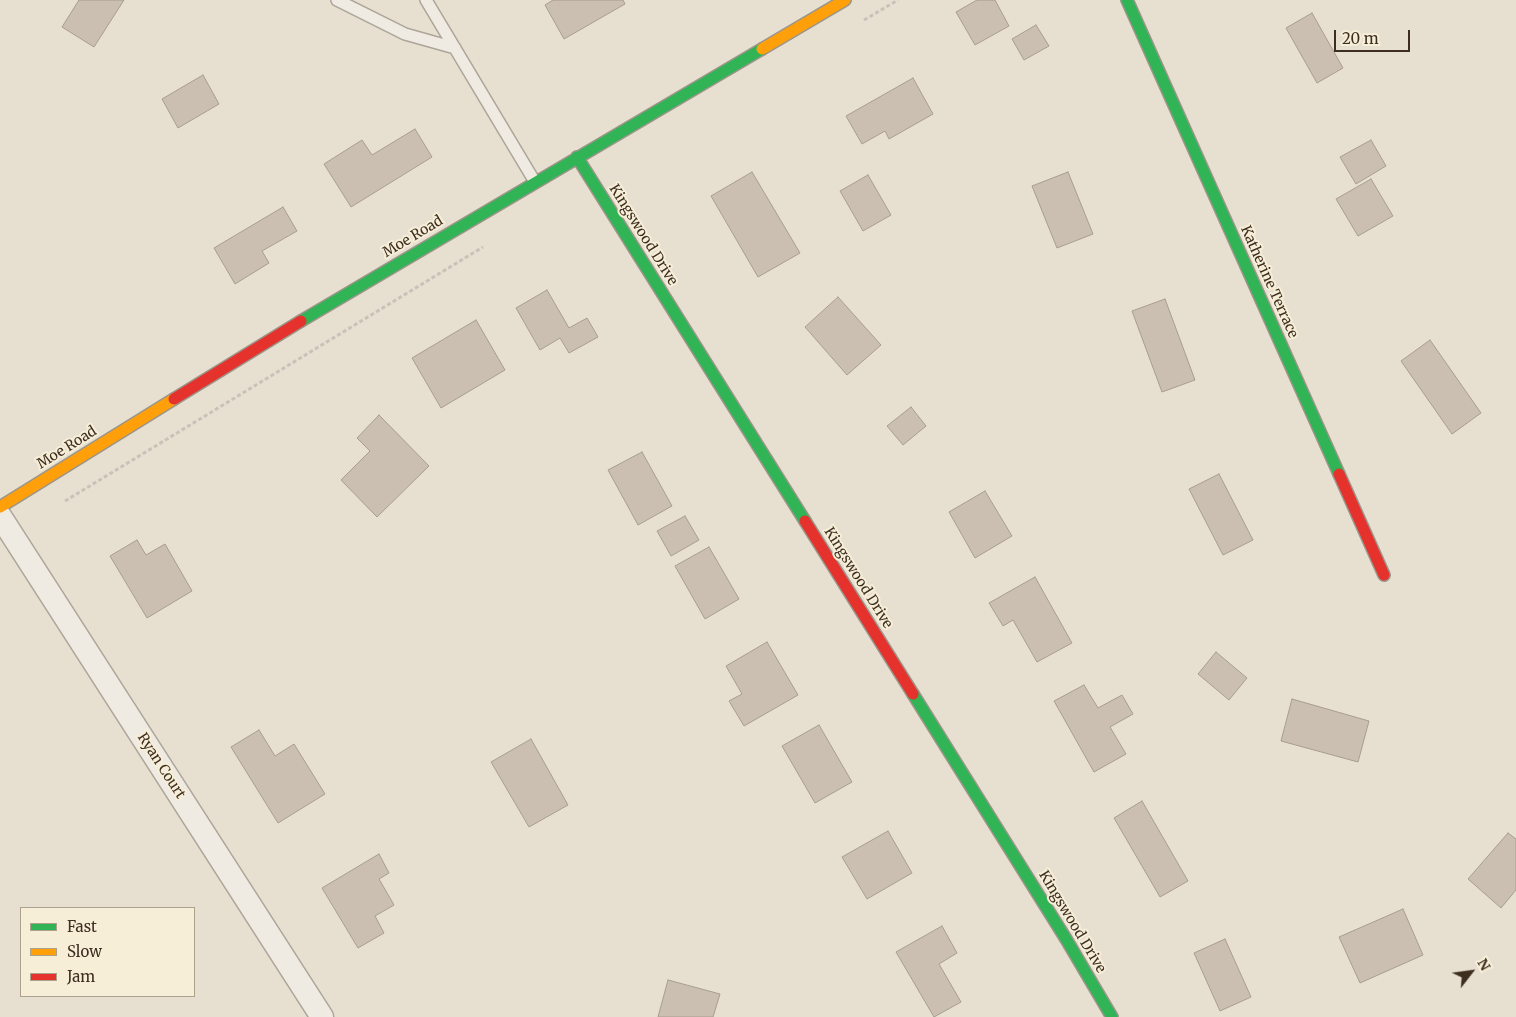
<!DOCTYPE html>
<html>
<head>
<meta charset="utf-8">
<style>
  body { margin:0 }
  #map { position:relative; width:1516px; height:1017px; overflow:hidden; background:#e7e0d1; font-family:Merriweather,serif }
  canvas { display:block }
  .legend { position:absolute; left:20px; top:907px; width:175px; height:90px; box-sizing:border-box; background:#f7eed8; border:1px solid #ada18e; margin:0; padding:6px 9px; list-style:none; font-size:15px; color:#3d2e20 }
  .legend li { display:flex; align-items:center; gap:10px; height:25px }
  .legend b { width:25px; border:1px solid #ada18e }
  .north { position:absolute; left:1446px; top:947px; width:50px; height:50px; -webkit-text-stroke:4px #f7eed8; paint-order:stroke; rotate:60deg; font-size:14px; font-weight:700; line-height:20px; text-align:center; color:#3d2e20 }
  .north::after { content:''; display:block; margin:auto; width:18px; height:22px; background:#3d2e20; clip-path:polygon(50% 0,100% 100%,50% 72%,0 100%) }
  .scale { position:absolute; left:1334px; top:30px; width:76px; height:22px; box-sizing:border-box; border:2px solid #3d2e20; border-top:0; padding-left:6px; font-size:15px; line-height:18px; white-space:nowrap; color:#3d2e20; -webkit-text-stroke:4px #f7eed8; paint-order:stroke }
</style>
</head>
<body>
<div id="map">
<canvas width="1516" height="1017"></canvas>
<ul class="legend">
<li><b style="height:6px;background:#30b455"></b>Fast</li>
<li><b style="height:6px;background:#ff9f0a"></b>Slow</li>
<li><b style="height:6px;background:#e5322d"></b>Jam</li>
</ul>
<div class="north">N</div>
<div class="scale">20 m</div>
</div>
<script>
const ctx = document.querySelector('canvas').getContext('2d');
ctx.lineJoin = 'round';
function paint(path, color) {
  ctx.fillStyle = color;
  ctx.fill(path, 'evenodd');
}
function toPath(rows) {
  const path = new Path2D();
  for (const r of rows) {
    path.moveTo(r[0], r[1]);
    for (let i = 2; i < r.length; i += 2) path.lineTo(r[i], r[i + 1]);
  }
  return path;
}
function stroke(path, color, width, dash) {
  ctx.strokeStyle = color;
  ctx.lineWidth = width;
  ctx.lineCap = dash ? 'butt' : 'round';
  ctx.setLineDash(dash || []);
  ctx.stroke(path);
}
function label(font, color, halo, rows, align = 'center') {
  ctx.font = font + ' Merriweather,serif';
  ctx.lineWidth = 4;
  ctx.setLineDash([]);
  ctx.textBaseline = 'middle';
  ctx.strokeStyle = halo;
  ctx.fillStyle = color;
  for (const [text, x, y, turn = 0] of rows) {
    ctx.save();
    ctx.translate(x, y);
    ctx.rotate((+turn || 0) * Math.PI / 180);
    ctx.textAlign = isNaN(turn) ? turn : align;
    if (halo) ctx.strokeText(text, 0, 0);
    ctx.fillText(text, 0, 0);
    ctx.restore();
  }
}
const building = toPath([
  [79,0,124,0,94,47,62,27,79,0],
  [553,0,623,0,625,4,564,39,545,5,553,0],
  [977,0,995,0,1009,26,975,45,956,12,977,0],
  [1312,13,1343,68,1317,83,1286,28,1312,13],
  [1036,25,1049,46,1024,60,1012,39,1036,25],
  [203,75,219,104,178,128,162,99,203,75],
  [913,78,933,114,889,139,885,131,862,144,846,116,913,78],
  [415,129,432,157,351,207,324,164,362,140,372,155,415,129],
  [1371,140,1386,166,1356,184,1340,157,1371,140],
  [752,172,800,253,758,277,711,196,752,172],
  [1068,172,1093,234,1057,248,1032,186,1068,172],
  [868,175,891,215,863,231,840,191,868,175],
  [1371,179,1393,216,1358,236,1336,199,1371,179],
  [283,207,297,231,262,251,269,263,235,284,214,248,283,207],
  [547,290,569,328,587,318,598,337,569,353,560,338,540,350,516,308,547,290],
  [838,297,881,345,847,375,805,327,838,297],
  [1165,299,1195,380,1162,392,1132,311,1165,299],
  [476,320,505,370,441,408,412,358,476,320],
  [1430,340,1481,413,1452,434,1401,361,1430,340],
  [911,407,926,426,903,445,887,426,911,407],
  [379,415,429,466,377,517,341,480,370,451,357,438,379,415],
  [642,452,672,506,638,525,608,470,642,452],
  [1219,474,1253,540,1223,555,1189,489,1219,474],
  [985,491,1012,536,975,558,949,512,985,491],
  [685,516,699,540,671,556,657,531,685,516],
  [137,540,146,555,165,544,192,591,147,618,110,556,137,540],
  [709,547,739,599,705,619,675,566,709,547],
  [1035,577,1072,643,1037,662,1013,620,1003,626,989,603,1035,577],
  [767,642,798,695,744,726,729,701,742,694,726,666,767,642],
  [1216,652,1247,678,1229,700,1198,674,1216,652],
  [1084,685,1098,708,1122,695,1133,714,1110,727,1126,754,1094,772,1054,701,1084,685],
  [1292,699,1369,721,1358,762,1281,741,1292,699],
  [819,725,852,782,815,803,782,746,819,725],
  [259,730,275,756,294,744,325,794,278,823,231,747,259,730],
  [531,739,568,805,529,827,491,762,531,739],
  [1142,801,1188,881,1160,897,1114,818,1142,801],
  [888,831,912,873,867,899,842,857,888,831],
  [1508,833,1516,839,1516,890,1501,908,1468,879,1508,833],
  [379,854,389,873,379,879,394,905,375,916,384,933,358,948,322,888,379,854],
  [1403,909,1423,955,1360,983,1339,937,1403,909],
  [942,926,957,953,939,964,961,1002,934,1017,896,952,942,926],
  [1225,939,1251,997,1220,1011,1194,953,1225,939],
  [668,980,720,994,713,1017,658,1017,668,980]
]);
paint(building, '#cbbfb2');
stroke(building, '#a89c90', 1);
const lane = toPath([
  [337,0,405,34,455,48],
  [426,0,535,182]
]);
const street = toPath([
  [0,516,322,1017]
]);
const fast = toPath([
  [1127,0,1339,474],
  [577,157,805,521],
  [301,321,762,49],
  [913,694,1066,939,1112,1017]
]);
const slow = toPath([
  [762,49,845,0],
  [0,507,174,399]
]);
const jam = toPath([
  [174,399,301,321],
  [1339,474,1384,575],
  [805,521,913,694]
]);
stroke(lane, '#ada599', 14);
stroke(street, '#ada599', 25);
stroke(fast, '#9c958a', 14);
stroke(slow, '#9c958a', 14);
stroke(jam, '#9c958a', 14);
stroke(toPath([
  [864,20,898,0],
  [65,501,483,247]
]), '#c8c2b9', 3, [4, 2.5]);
stroke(lane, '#efebe3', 11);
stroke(street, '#efebe3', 22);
stroke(fast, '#30b455', 11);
stroke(slow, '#ff9f0a', 11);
stroke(jam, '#e5322d', 11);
label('14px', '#3d2e20', '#f7eed8', [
  ["Kingswood Drive",643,235,58],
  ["Moe Road",413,237,-31],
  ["Katherine Terrace",1269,282,66],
  ["Moe Road",67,448,-32],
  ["Kingswood Drive",858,578,58],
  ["Ryan Court",161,766,57],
  ["Kingswood Drive",1072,922,59]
]);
</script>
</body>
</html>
